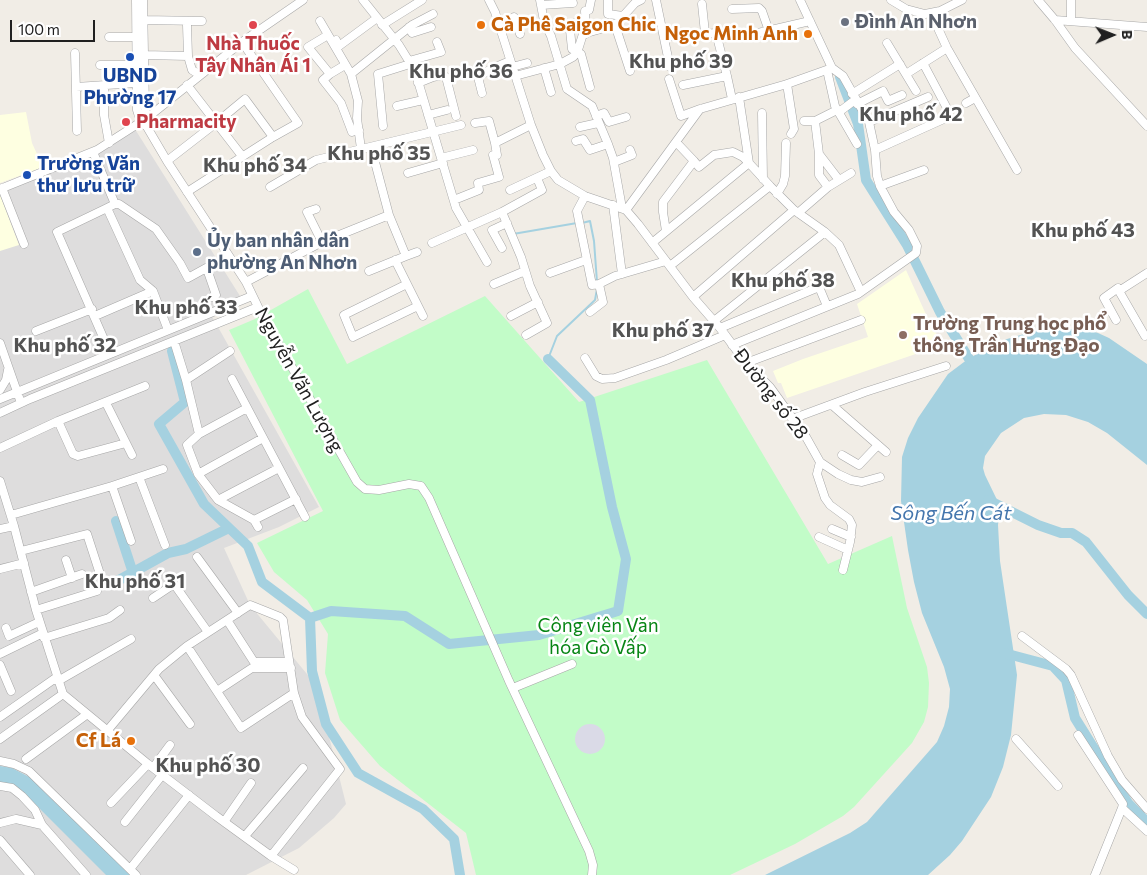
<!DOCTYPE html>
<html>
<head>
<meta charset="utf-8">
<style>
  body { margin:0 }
  #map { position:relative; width:1147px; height:875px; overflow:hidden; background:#f1ede6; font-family:Commissioner,sans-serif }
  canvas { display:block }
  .north { position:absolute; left:1087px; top:10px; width:50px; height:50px; -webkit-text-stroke:4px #fff; paint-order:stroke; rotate:89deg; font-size:14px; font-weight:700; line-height:20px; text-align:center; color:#202020 }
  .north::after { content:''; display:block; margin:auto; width:18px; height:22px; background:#202020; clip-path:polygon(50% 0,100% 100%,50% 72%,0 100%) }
  .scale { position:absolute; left:10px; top:20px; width:85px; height:22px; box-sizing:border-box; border:2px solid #202020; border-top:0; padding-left:6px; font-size:15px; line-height:18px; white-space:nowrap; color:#202020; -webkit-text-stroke:4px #fff; paint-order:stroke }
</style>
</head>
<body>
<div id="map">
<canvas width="1147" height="875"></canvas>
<div class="north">B</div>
<div class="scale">100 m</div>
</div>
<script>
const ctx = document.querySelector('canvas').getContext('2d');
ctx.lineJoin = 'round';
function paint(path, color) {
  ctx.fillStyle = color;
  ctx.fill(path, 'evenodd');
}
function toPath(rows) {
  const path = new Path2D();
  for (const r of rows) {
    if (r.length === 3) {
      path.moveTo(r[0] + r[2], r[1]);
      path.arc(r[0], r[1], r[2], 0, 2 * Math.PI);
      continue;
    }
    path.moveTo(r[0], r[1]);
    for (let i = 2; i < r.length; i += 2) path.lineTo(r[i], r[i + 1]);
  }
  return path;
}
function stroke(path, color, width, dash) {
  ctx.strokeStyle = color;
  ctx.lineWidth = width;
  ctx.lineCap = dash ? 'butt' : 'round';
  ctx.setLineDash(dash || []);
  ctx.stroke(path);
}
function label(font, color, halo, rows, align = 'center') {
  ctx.font = font + ' Commissioner,sans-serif';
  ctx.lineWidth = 5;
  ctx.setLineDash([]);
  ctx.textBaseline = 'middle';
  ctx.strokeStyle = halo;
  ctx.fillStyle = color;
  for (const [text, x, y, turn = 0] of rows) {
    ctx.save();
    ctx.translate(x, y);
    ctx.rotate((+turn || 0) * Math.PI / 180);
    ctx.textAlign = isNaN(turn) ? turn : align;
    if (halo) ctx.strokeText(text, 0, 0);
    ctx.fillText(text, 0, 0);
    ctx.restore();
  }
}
paint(toPath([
  [133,126,240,296,209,311,319,507,279,527,224,548,250,605,316,685,346,804,334,818,299,848,246,875,0,875,0,189,97,149]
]), '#dedddd');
paint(toPath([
  [26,112,32,143,43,167,0,183,0,115],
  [0,195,19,245,0,251],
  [906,270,933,330,936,333,942,345,787,398,781,383,778,383,773,371,803,359,868,337,857,304]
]), '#feffe1');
paint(toPath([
  [308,289,347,364,485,296,579,402,707,360,828,564,892,536,907,608,927,667,929,683,928,707,924,722,912,743,854,807,843,816,795,844,730,875,476,875,466,833,380,766,340,720,325,673,328,634,307,600,274,572,257,543,323,511,229,330,255,319]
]), '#c2fcc8');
paint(toPath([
  [590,739,15]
]), '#dadae7');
paint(toPath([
  [1058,328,1087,330,1098,333,1109,338,1147,364,1147,465,1107,433,1088,422,1066,415,1044,414,1024,418,1001,433,985,456,983,468,985,475,1000,506,998,525,1000,561,1017,675,1011,735,1003,767,991,797,962,841,950,855,928,875,765,875,850,833,867,822,937,742,944,726,949,707,950,689,944,667,922,613,914,582,908,550,901,501,902,457,908,438,918,418,948,374,964,362,983,350,1007,339,1034,331],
  [0,766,12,768,33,779,130,875,106,875,30,799,10,784,0,782]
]), '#a5d1e0');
stroke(toPath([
  [582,223,590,221,594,241,597,282],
  [513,234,577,223],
  [548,359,557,336,595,300,597,289]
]), '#a5d1e0', 2);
stroke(toPath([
  [840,77,858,124,866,180,907,245,940,312,976,370],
  [172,351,185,402,159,424,204,504,248,546,262,582,310,618],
  [988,500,1038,525,1061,533,1072,533,1086,542,1128,595,1147,614],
  [116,521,133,573],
  [110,585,168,553,186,549,229,528],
  [1004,653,1053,666,1066,680,1075,718,1128,803,1147,822],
  [460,875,454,839,423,809,358,773,326,724,312,671,310,618,331,611,405,616,449,644,539,635,618,611,626,559,612,507,590,400,548,359]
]), '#a5d1e0', 10);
const minor = toPath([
  [136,0,137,110,141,122,147,127,167,161,246,282,260,311,357,482,365,489,379,490,409,484,421,486,429,498,509,681,589,851,593,865,592,875],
  [143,0,145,108,147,120],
  [363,0,399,45,415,71,456,208,487,262],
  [489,0,495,12,531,125,543,155,551,171,558,180,585,196,626,210,638,224,693,297,720,328,746,363,770,387,806,437,820,462,838,474,851,480,862,482,880,477],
  [540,0,544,21,551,36,567,89,592,106,608,144,613,158,622,208],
  [608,0,608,14,623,16],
  [656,0,670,67],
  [891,0,906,9,925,14,940,11,962,0],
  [1038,0,1055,20,1075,48,1147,126],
  [702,4,705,33],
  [541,5,573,3],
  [732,9,759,8,762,11,769,31],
  [931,13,947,48,1017,170],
  [514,17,520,34],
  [143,20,202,21],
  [1055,20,1147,27],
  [320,21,351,74,358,101,357,118,361,149],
  [1071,21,1071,0],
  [575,23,570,30,572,49,581,54,590,87],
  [187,25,188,56,192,70,200,75],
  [382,25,422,0],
  [615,25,630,71],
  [409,27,412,33,431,27],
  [586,34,585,11,589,10,591,0],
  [328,35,308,47,330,74],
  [745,36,810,21],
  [109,37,136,37],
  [664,37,716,33,727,76],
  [336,40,339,46,377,18],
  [887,43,916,91],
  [75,53,77,131],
  [144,55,188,56],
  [409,61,441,52,437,42],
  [923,63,949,112],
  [100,65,136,65],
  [345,65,330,74,323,80,341,103,352,132,359,130],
  [512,67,527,63],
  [544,68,551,92],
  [827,70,835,106,857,144],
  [351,74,412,25,433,14],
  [906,74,947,48],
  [515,76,560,64,573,57,577,53,583,34,615,25,635,3,641,0],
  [669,79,681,116,700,109],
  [418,83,433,77,443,75,446,77,456,116],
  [787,84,794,129,791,134],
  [104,85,104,115,109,143],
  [187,85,242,156],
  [683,85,727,76,732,99],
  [76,87,136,83],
  [482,93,478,77,491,69,510,61],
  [852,94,900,64],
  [739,97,749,163],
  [966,103,975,98],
  [857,104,883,91,888,101,902,95],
  [397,106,423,100],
  [839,112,855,100],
  [762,113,763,179],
  [428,115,447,110],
  [596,116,604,113,609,122,626,117],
  [804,121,815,121,837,110],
  [815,121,819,154,839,180],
  [869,122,928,97],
  [475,123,489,121,495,143],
  [383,126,378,74,410,64],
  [580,127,598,123],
  [576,141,583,139,590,150,608,144],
  [676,142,694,161],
  [875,150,946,118],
  [93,152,115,204,107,208,140,280,153,291,168,330],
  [819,154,819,175,828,187],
  [441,158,473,150],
  [167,161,216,123,245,99,273,137],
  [614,162,632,155,630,150],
  [408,173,443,163],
  [770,186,794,210,825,232],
  [880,186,924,170],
  [270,187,316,160,461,125],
  [2,188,24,244],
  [0,189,97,150,147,118,242,42,303,0],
  [510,190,551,171],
  [187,192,273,137,298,123,242,42],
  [777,194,783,184,785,176,786,143],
  [585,196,577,211,592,285,599,284],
  [454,200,479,190,478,183,499,177,493,155,497,155,495,143,531,125],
  [115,204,119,204,156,229,180,263,188,278,228,256],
  [613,205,622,274],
  [107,208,57,232,110,353],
  [316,209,307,212,322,242],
  [626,210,700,109,787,84,832,68],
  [502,212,521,257,530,286,547,323,526,335],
  [798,213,828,187,851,173],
  [666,231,663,212,663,202,694,161,699,167,714,155,733,152,743,157,749,163],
  [432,243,502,212,542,190,537,178],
  [652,243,749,163,770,186,670,266],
  [502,248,492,230,507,223],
  [406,256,417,252],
  [395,260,423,316],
  [207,269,216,295,212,297],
  [369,271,406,256,389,215],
  [550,273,586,260],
  [246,282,322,242,389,215,371,147],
  [407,284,344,315,353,337,418,306],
  [494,284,525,271],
  [1119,291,1145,336],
  [693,297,794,210],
  [590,312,603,302,599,284,615,276,666,261],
  [95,316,153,291],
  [511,316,538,302],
  [1116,320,1104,298,1118,288,1119,291,1147,273],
  [714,321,825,232,839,245,861,292],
  [720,328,819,287,827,306],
  [36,331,92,309],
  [174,341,186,380,199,434,187,445,198,474,218,500,254,520,258,527],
  [0,343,21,403],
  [732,345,858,294,916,253,917,246,909,230,894,212,880,186,877,176,875,150,869,122,843,76,832,68,800,0],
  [585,358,596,376,602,379,615,378,666,360,725,335],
  [746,363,861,320],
  [232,379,305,517],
  [186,380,230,351],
  [0,390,6,380,8,370],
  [0,399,252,296],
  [106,403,132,455],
  [832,405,886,452],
  [0,413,30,399,258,307],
  [792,419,865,392,946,366],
  [58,421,73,454,78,456,126,443],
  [199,434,247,408],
  [0,448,58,421,145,386],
  [842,455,859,465,878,445],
  [820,462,817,474,825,498,830,505,849,519,852,525,850,542,843,570],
  [198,474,263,438],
  [139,477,165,545],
  [0,481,14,526,36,610,63,694,148,764,216,816,271,856,294,870],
  [112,486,131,541],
  [218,500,279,468],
  [11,515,112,486,163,469],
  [254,520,296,499],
  [0,529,14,526],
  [832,529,851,537],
  [819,537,848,550],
  [21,551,87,534,100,574],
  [197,557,238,613],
  [66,560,72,578],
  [0,569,24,563],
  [31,592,82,574],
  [153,598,174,584,208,632],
  [36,610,97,591],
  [227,620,254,662,289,662],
  [6,628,9,636,39,622],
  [1022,636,1066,669,1071,675,1108,756,1122,780,1147,809],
  [44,638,109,618,120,610],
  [187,646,241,728,294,693],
  [0,654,43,633],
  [0,665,11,691],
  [154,675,190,724],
  [58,681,131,639],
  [513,688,572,664],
  [217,691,252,668,291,668],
  [0,717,57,677],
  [107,731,159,669,187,646,250,605,280,617,283,620,294,693,302,717,340,769,271,856],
  [1078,735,1123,804,1122,808],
  [0,739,63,694],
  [1016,739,1058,786],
  [26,759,86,715],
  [0,761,14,764,29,771,136,875],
  [153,768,170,745],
  [0,786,12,788,22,796,35,810,42,825,86,875],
  [111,803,148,764],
  [125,822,163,774],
  [224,822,251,783],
  [0,823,16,819,42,825],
  [245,836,303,768],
  [0,840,30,875],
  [130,869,189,795],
  [1095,875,1122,808,1147,831]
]);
stroke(minor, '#a7a7a7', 9);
stroke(minor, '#fff', 8);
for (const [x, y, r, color] of [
  [845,22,5,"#6b7280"],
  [253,25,5,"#e0444e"],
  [481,25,5,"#e8710a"],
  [808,34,5,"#e8710a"],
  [130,57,5,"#1a4fb4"],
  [126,122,5,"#e0444e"],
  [27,175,5,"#1a4fb4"],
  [197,252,5,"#5c6f8a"],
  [903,335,5,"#8d6e63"],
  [131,741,5,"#e8710a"]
]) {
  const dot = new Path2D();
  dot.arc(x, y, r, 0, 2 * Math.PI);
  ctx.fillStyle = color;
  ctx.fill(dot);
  stroke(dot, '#fff', 2);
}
label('bold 19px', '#5b616d', '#fff', [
  ["Đình An Nhơn",855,22]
], 'left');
label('bold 19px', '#c56008', '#fff', [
  ["Cà Phê Saigon Chic",491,25,"left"],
  ["Ngọc Minh Anh",798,34],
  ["Cf Lá",121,741]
], 'right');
label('bold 19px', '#be3a42', '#fff', [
  ["Nhà Thuốc",253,44],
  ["Tây Nhân Ái 1",253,66],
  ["Pharmacity",136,122,"left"]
]);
label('bold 19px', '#164399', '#fff', [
  ["UBND",130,76],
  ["Phường 17",130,98],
  ["Trường Văn",37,164,"left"],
  ["thư lưu trữ",37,186,"left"]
]);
label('bold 19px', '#4e5e75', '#fff', [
  ["Ủy ban nhân dân",207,241],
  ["phường An Nhơn",207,263]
], 'left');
label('bold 19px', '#785e54', '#fff', [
  ["Trường Trung học phổ",913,324],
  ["thông Trần Hưng Đạo",913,346]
], 'left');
label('19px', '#202020', '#fff', [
  ["Nguyễn Văn Lượng",299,380,61],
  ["Đường số 28",771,394,52]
]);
label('19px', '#078514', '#fff', [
  ["Công viên Văn",598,626],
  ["hóa Gò Vấp",598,648]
]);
label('bold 20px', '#535353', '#fff', [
  ["Khu phố 39",681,61],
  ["Khu phố 36",461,71],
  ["Khu phố 42",911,114],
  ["Khu phố 35",379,153],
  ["Khu phố 34",255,165],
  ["Khu phố 43",1083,230],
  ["Khu phố 38",783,280],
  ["Khu phố 33",186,307],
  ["Khu phố 37",663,330],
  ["Khu phố 32",65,345],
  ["Khu phố 31",135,581],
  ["Khu phố 30",208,765]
]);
label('italic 20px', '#4476ad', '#fff', [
  ["Sông Bến Cát",951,513]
]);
</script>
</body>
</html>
